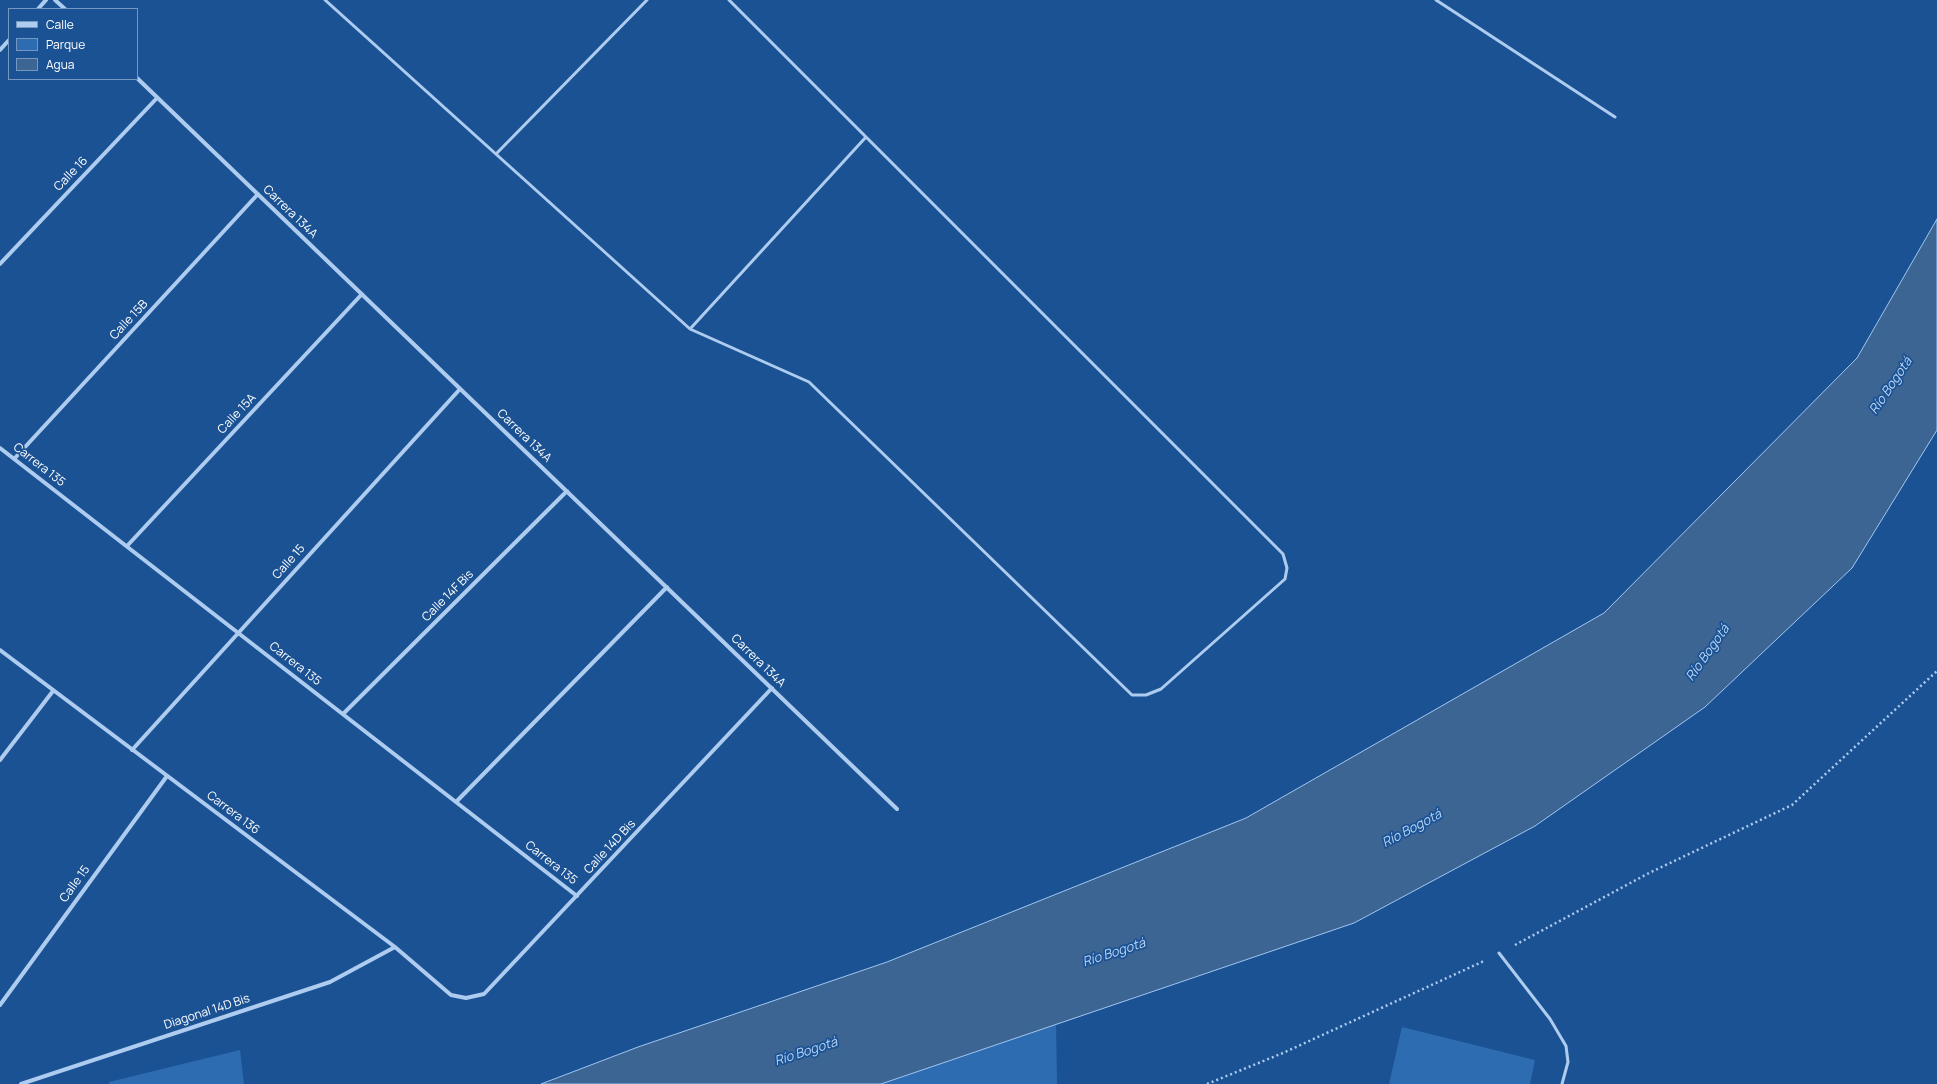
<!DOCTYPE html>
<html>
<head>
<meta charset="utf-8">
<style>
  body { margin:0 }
  #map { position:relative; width:1937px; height:1084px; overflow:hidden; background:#1b5294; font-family:Manrope,sans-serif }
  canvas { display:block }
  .legend { position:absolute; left:8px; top:8px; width:130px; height:72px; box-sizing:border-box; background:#1b5294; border:1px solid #7697bf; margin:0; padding:5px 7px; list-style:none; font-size:12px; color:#fff }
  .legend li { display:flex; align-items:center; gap:8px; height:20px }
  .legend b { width:20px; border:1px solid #7697bf }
</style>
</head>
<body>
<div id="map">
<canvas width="1937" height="1084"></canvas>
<ul class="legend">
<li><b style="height:5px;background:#adccef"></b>Calle</li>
<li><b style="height:11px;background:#2e6cb2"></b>Parque</li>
<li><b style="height:11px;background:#3d6594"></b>Agua</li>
</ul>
</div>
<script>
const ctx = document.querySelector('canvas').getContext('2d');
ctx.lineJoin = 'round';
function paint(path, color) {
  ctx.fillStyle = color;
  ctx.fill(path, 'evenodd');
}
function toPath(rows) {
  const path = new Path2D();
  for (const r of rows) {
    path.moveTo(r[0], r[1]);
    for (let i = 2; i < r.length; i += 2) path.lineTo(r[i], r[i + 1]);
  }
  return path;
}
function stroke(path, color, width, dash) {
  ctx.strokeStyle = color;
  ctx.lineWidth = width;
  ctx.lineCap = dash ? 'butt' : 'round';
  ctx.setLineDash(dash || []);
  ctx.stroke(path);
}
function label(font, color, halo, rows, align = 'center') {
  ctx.font = font + ' Manrope,sans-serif';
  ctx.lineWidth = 3.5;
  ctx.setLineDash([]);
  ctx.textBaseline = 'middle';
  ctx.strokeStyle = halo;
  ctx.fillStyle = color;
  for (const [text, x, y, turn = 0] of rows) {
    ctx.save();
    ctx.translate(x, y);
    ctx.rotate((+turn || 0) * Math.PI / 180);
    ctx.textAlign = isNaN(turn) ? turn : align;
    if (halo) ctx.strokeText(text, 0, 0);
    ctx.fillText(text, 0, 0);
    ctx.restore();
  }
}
paint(toPath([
  [1056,1023,1057,1084,881,1084],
  [1402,1027,1535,1060,1530,1084,1389,1084],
  [240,1050,244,1084,109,1084,109,1082]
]), '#2e6cb2');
const water = toPath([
  [1937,219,1937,430,1852,568,1705,707,1535,826,1354,923,881,1084,541,1084,638,1047,887,962,1246,818,1604,613,1857,358,1937,219]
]);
paint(water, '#3d6594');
stroke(water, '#a0c7f1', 1);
stroke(toPath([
  [1515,945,1649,873,1792,805,1937,671],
  [1207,1084,1283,1053,1484,961]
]), '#adccef', 2.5, [2, 3]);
stroke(toPath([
  [325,0,690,329,809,382,1132,695,1146,695,1161,689,1285,579,1287,568,1283,554,729,0],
  [1436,0,1615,117],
  [496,154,647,0],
  [690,329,866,137],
  [1499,953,1550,1019,1566,1046,1568,1062,1562,1084]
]), '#adccef', 3);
stroke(toPath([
  [55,0,65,9],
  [38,9,46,0],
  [0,50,9,40],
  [137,78,897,809],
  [0,264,157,98],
  [0,448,577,896],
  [14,459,258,194],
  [127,546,362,294],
  [0,650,395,947,451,995,466,998,484,994,772,688],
  [343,714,567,491],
  [132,750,460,389],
  [0,760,53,691],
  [456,802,667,587],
  [0,1005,167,776],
  [21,1084,330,982,395,947]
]), '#adccef', 4);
label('12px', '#fff', '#1b5294', [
  ["Calle 16",71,174,-46],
  ["Carrera 134A",290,212,44],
  ["Calle 15B",129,320,-47],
  ["Calle 15A",237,414,-47],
  ["Carrera 134A",524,436,44],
  ["Carrera 135",39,465,38],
  ["Calle 15",289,562,-48],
  ["Calle 14F Bis",448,596,-45],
  ["Carrera 134A",758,661,44],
  ["Carrera 135",295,664,38],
  ["Carrera 136",233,813,37],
  ["Calle 14D Bis",610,847,-47],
  ["Carrera 135",551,863,38],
  ["Calle 15",75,884,-54],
  ["Diagonal 14D Bis",207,1012,-18]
]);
label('italic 13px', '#b9d6f6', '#1b5294', [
  ["Río Bogotá",1891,386,-56],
  ["Río Bogotá",1708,653,-55],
  ["Río Bogotá",1412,829,-28],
  ["Río Bogotá",1114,953,-18],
  ["Río Bogotá",806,1052,-18]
]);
</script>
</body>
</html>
